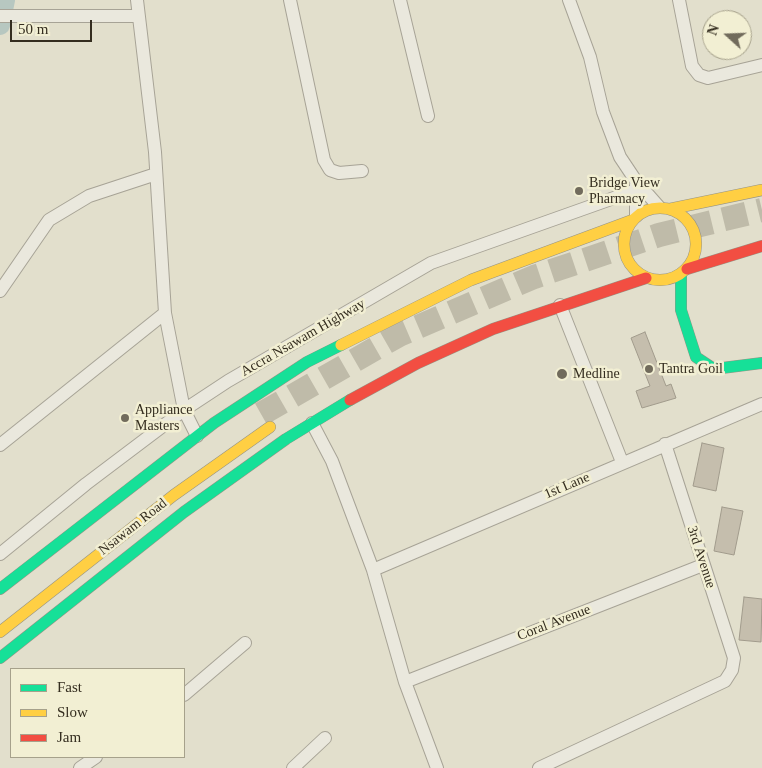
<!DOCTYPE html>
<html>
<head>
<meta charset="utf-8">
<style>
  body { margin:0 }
  #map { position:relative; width:762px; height:768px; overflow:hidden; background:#e2dfcc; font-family:"Times New Roman",serif }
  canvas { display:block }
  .legend { position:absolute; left:10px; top:668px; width:175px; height:90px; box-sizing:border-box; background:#f2efd3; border:1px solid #a6a18b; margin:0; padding:6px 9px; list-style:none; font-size:15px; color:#342d1f }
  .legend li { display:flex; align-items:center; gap:10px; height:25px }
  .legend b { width:25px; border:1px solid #a6a18b }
  .north { position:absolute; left:702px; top:10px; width:50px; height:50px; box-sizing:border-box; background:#f2efd3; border:1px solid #a6a18b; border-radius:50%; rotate:290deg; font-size:14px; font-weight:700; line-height:20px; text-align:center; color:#342d1f }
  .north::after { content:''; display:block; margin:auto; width:18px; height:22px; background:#716b5c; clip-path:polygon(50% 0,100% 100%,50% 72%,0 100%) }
  .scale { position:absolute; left:10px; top:20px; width:82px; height:22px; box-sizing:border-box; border:2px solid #342d1f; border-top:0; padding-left:6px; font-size:15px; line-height:18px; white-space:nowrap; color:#342d1f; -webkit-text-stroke:4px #f2efd3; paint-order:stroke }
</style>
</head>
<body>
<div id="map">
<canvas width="762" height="768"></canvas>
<ul class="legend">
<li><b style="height:6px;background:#16e098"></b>Fast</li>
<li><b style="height:6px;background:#ffcf43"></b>Slow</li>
<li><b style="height:6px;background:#f24e42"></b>Jam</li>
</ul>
<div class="north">N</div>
<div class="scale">50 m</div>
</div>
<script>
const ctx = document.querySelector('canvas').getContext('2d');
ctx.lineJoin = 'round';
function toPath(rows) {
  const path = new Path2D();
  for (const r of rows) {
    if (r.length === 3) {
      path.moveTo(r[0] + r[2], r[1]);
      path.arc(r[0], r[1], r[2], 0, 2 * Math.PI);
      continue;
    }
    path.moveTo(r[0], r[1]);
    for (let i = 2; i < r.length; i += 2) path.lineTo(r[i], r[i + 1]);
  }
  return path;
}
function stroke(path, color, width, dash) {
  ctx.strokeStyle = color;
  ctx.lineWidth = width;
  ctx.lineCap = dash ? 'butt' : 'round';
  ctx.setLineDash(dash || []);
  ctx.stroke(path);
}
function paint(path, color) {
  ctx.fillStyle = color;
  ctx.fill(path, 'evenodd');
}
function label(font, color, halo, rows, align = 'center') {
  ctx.font = font + ' "Times New Roman",serif';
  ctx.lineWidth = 5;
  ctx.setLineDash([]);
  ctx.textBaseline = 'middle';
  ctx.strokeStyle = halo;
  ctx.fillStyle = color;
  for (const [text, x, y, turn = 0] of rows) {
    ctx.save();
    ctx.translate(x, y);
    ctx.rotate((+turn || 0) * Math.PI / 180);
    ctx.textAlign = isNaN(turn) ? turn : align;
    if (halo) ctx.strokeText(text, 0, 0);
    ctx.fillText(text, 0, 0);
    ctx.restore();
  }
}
stroke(toPath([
  [0,25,5,0]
]), '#b7c7c0', 20);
const building = toPath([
  [645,332,666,386,671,384,676,398,642,408,636,391,650,386,631,338,645,332],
  [702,443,724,448,716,491,693,486,702,443],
  [722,507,743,511,734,555,714,551,722,507],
  [744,597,762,599,761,642,739,640,744,597]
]);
paint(building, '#c5bead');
stroke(building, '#a19b8c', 1);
stroke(toPath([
  [261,414,399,335,534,277,659,235,762,210]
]), '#bfbba9', 24, [24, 12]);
const street = toPath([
  [137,0,155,152,165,313,184,410,197,436],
  [290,0,324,160,330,170,339,173,362,171],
  [400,0,428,116],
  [569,0,590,57,603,112,620,157,636,181,659,207],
  [679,0,692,66,699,75,708,78,762,65],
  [0,16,138,16],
  [636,184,636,216],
  [0,291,49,220,89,196,156,174],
  [560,305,622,462],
  [312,423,332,461,373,570,405,682,437,768],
  [0,445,165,313],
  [0,554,86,484,184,410,228,381,431,263,642,188],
  [373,570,762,404],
  [405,682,703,565],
  [184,695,245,643],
  [80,768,96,757],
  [293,768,325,738],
  [539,768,725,681,732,670,734,658,665,444]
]);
const fast = toPath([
  [681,274,681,310,696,357,714,369,762,363],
  [0,589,214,423,307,362,341,345],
  [0,658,184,512,286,439,350,400]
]);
const slow = toPath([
  [660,244,36],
  [670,209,762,190],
  [341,345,471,280,633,220],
  [0,632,174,495,270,427]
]);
const jam = toPath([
  [687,269,762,246],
  [350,400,418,363,493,329,646,278]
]);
stroke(street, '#a7a396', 14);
stroke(fast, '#969385', 12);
stroke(slow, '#969385', 12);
stroke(jam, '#969385', 12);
stroke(street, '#eae8dd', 12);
stroke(fast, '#16e098', 11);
stroke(slow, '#ffcf43', 11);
stroke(jam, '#f24e42', 11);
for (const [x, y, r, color] of [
  [579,191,5,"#716b5c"],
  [649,369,5,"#716b5c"],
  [562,374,6,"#716b5c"],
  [125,418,5,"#716b5c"]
]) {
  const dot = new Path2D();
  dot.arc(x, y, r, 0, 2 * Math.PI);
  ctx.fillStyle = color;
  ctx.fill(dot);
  stroke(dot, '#f2efd3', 2);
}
label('14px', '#342d1f', '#f2efd3', [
  ["Bridge View",589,183],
  ["Pharmacy",589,199],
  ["Tantra Goil",659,369],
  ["Medline",573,374],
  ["Appliance",135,410],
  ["Masters",135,426]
], 'left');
label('14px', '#342d1f', '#f2efd3', [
  ["Accra Nsawam Highway",303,338,-30],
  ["1st Lane",567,486,-23],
  ["Nsawam Road",133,527,-38],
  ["3rd Avenue",701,557,72],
  ["Coral Avenue",554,623,-21]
]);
</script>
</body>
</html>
